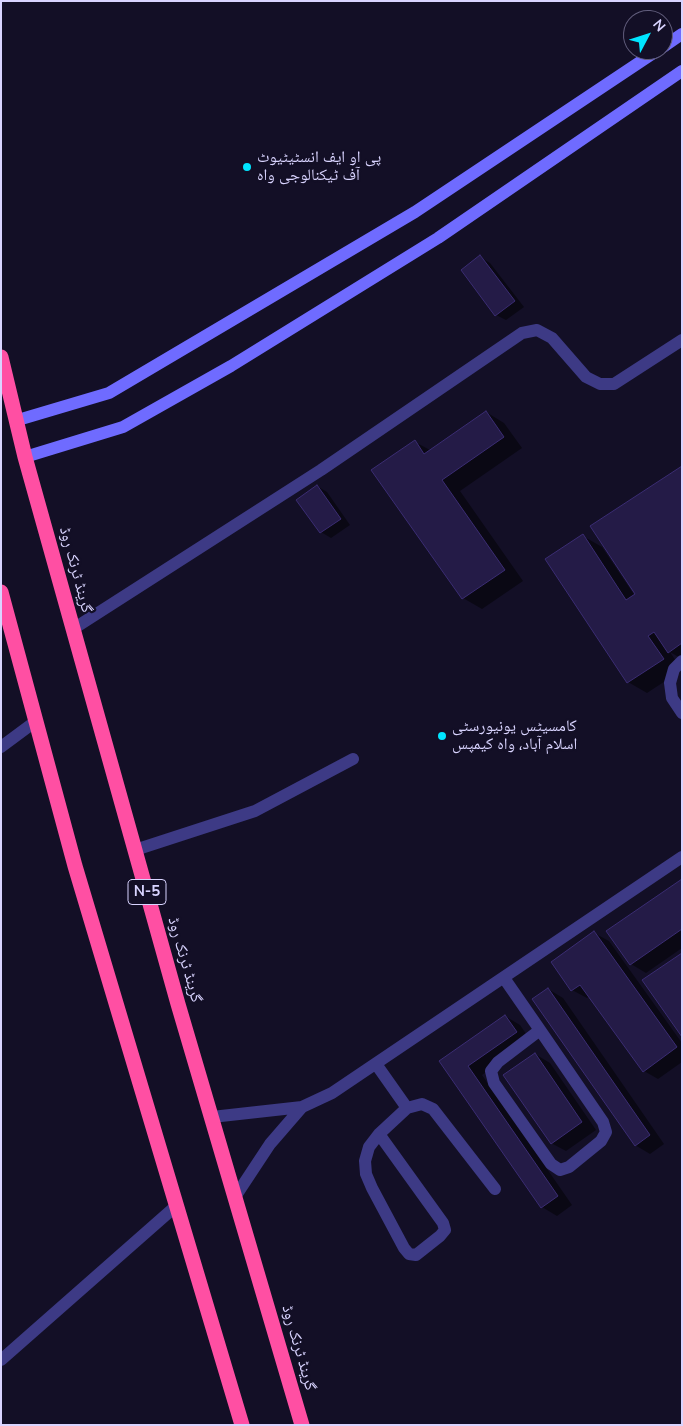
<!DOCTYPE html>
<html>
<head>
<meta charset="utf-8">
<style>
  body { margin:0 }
  #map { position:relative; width:683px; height:1426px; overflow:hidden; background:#130f26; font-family:"Nunito Sans",sans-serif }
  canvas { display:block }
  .frame { position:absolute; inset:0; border:2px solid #d9d4ff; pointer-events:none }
  .north { position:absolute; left:623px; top:10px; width:50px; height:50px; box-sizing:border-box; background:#130f26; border:1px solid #625e7d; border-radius:50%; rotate:50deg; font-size:14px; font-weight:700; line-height:20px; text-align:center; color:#d9d4ff }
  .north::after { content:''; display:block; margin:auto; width:18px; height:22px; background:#00e5ff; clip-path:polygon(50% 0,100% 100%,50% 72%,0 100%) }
</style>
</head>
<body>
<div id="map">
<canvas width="683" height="1426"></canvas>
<div class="frame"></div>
<div class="north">N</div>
</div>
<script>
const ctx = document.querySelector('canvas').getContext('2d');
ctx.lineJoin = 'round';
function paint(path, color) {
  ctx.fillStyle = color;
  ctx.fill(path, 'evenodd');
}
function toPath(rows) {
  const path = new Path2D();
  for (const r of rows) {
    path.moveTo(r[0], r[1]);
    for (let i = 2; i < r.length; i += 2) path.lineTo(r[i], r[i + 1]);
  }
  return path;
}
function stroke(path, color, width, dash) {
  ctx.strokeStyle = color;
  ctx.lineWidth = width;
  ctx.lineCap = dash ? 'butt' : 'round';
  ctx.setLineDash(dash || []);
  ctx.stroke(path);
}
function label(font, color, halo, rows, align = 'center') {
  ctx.font = font + ' "Nunito Sans","Noto Naskh Arabic",sans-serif';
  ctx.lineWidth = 4.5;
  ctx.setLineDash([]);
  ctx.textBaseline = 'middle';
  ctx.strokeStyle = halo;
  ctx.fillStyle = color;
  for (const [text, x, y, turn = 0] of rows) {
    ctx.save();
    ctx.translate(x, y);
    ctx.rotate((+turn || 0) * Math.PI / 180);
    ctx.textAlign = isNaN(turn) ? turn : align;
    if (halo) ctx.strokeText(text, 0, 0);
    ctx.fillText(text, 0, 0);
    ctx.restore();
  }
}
paint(toPath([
  [480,257,490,263,524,307,506,320,496,315],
  [486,412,504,423,522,448,460,491,523,581,482,609,463,598,373,471,415,442,430,450],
  [682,467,682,659,670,652,682,670,647,693,628,682,547,559,583,536,602,547,635,596],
  [317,486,327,492,350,525,331,538,321,532],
  [682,880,682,948,646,973,631,964],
  [594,933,609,941,682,1043,682,1062,658,1079,644,1071,590,996,587,998,572,990],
  [548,989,563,998,664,1144,650,1154,635,1145],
  [505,1016,520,1025,531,1041,482,1075,572,1205,557,1216,542,1207,441,1061],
  [535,1054,550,1063,596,1130,566,1151,551,1143]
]), '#0007');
const building = toPath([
  [480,255,515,301,495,316,461,270,480,255],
  [486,411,504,437,442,480,505,570,462,599,371,470,415,440,424,454,486,411],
  [682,466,682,643,668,653,654,632,648,636,664,659,627,683,545,559,583,534,626,600,635,594,590,526,682,466],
  [317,485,341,519,320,533,296,500,317,485],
  [682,879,682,929,630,965,606,931,682,879],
  [594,931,677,1047,643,1072,580,985,571,991,551,962,594,931],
  [682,953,682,1037,642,980,682,953],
  [548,988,650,1135,635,1146,532,999,548,988],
  [505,1015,517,1032,468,1066,558,1196,541,1208,439,1061,505,1015],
  [535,1053,582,1122,551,1144,503,1075,535,1053]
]);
paint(building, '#241b47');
stroke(building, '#3b2d73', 1);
stroke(toPath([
  [73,629,321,470,522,333,537,330,552,338,586,377,600,384,614,384,682,340],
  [682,661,674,669,670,683,672,698,682,713],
  [135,850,255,811,353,759],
  [504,978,540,1030,603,1122,606,1132,601,1141,569,1167,560,1170,551,1164,494,1083,491,1071,498,1062,540,1030],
  [376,1064,407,1108],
  [212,1117,302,1107,332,1093,682,857],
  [379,1134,443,1223,445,1230,440,1236,416,1255,409,1254,404,1248,372,1188,366,1174,365,1161,369,1147,379,1134,407,1108,422,1104,433,1109,495,1189],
  [235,1197,270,1144,302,1107]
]), '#3d3a85', 12);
stroke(toPath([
  [1,747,36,721],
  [1,1360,176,1206]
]), '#3d3a85', 12);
stroke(toPath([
  [663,47,682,34],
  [18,420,109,393,415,212,658,50],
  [25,457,123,427,231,366,438,238,682,71]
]), '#6f6bff', 12);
stroke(toPath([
  [1,357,25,457,178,1004,302,1425],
  [1,592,75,866,242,1425]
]), '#ff4fa3', 15);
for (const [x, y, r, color] of [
  [247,167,5,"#00e5ff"],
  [442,736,5,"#00e5ff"]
]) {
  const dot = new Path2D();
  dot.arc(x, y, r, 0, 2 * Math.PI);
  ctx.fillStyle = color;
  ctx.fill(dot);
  stroke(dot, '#130f26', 2);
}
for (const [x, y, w] of [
  [147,892,38]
]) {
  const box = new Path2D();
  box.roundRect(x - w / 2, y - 12.5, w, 25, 4);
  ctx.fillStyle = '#130f26';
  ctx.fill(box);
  stroke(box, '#d9d4ff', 1);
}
label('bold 15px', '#d9d4ff', null, [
  ["N-5",147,892]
]);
label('16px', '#d9d4ff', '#130f26', [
  ["پی او ایف انسٹیٹیوٹ",257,158],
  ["آف ٹیکنالوجی واہ",257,176],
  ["کامسیٹس یونیورسٹی",452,727],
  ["اسلام آباد، واہ کیمپس",452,745]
], 'left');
label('16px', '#d9d4ff', '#130f26', [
  ["گرینڈ ٹرنک روڈ",75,570,75],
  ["گرینڈ ٹرنک روڈ",184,960,74],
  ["گرینڈ ٹرنک روڈ",298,1348,74]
]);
</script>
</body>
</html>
